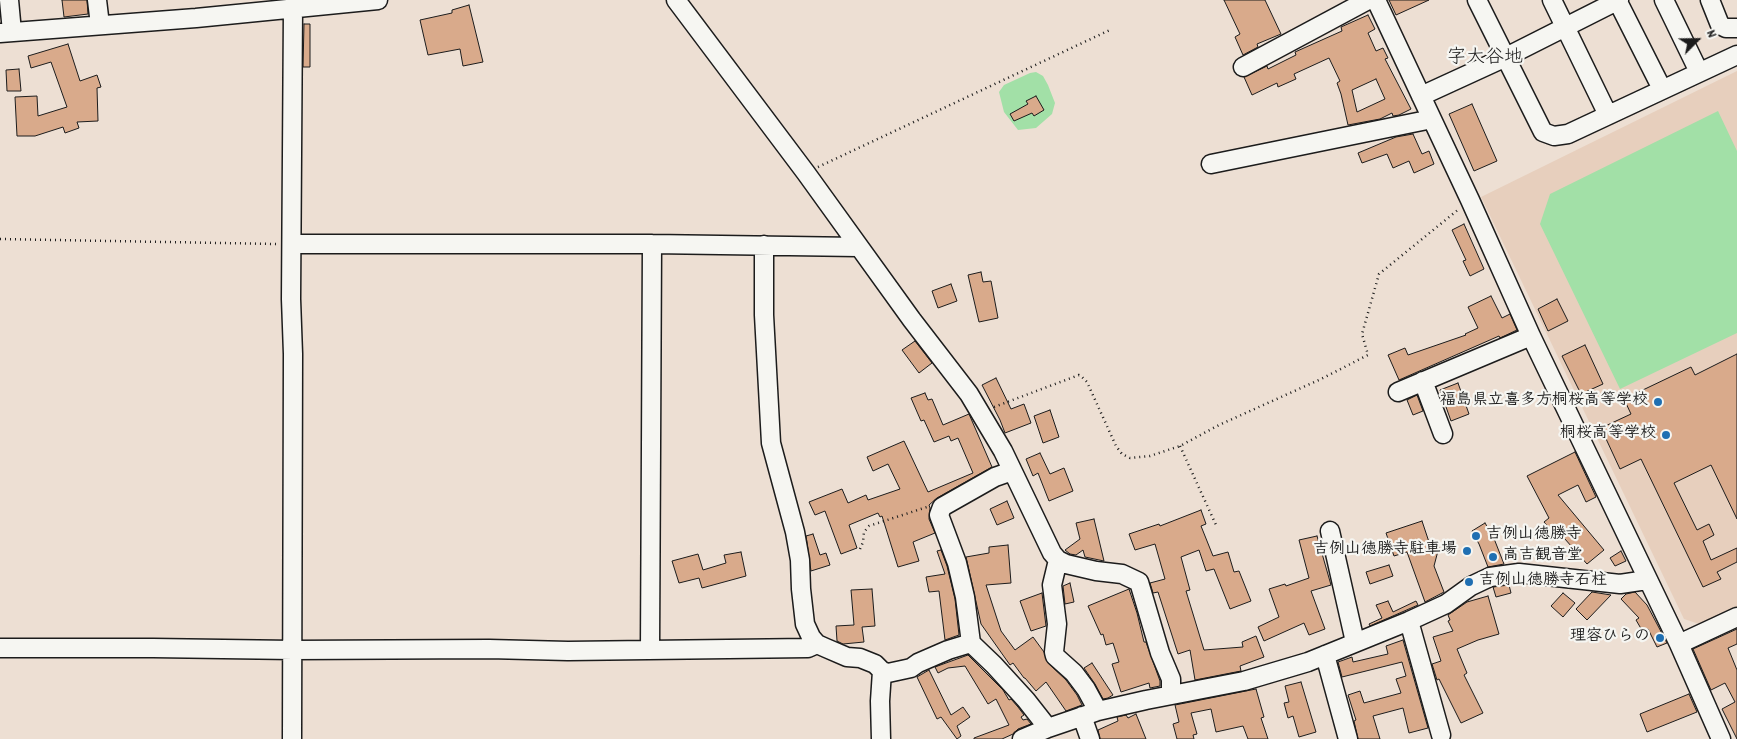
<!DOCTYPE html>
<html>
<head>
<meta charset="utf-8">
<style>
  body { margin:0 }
  #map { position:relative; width:1737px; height:739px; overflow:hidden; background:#eddfd3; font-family:Dekko,sans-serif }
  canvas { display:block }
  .north { position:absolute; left:1672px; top:15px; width:50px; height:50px; -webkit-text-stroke:4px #f6f6f2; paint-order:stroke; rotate:67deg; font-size:14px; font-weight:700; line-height:20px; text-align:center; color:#1c1c1c }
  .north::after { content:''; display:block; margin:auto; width:18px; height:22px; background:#1c1c1c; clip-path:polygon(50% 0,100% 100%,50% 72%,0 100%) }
</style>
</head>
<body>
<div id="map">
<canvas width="1737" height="739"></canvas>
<div class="north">N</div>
</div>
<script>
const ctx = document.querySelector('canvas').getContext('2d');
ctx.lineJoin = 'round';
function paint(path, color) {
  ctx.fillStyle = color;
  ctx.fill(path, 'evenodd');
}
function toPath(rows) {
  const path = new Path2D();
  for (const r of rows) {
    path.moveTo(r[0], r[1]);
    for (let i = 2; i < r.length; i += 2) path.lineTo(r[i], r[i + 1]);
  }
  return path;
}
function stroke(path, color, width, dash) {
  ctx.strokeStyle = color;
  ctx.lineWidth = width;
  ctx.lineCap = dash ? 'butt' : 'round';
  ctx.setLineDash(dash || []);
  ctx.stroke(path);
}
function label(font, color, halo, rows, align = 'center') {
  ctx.font = font + ' Dekko,"Klee One",sans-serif';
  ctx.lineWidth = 4.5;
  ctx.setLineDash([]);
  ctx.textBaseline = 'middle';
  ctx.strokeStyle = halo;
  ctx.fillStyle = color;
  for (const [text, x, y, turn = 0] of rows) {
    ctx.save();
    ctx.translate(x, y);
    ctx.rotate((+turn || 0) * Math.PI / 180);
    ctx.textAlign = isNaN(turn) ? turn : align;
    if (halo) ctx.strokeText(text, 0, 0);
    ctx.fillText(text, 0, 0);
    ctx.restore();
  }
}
paint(toPath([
  [1737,71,1737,607,1699,624,1684,619,1481,197]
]), '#e7cfbd');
paint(toPath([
  [1036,72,1043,76,1048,85,1055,103,1052,114,1036,128,1018,130,1004,112,999,92,1004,85,1030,73],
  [1718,111,1737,151,1737,333,1620,389,1540,224,1550,194]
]), '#a2e0a7');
const building = toPath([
  [62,0,87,0,88,14,64,17,62,0],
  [1224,0,1265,0,1281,34,1257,44,1258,47,1243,55,1235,37,1240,34,1224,0],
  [1389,0,1429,0,1396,15,1389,0],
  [469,5,483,62,463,66,460,49,428,55,420,20,452,13,452,10,469,5],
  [1368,15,1375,29,1368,33,1376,51,1383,48,1388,58,1385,59,1411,109,1399,115,1393,116,1392,113,1380,119,1348,125,1341,94,1337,83,1340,81,1329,58,1294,74,1296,79,1278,87,1277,83,1252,95,1244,77,1267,66,1268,69,1296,55,1295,52,1342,31,1341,27,1368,15],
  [1376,79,1385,99,1357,112,1352,90,1376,79],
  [304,24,310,24,310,67,303,67,304,24],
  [68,44,80,81,97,75,101,87,97,88,98,121,77,122,79,128,65,133,63,127,35,136,17,136,15,97,37,96,38,116,67,107,51,62,31,68,28,56,68,44],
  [19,69,21,91,7,91,6,70,19,69],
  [1036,96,1044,110,1034,116,1032,113,1014,121,1010,114,1028,104,1026,101,1036,96],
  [1472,104,1497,161,1474,171,1449,114,1472,104],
  [1413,134,1422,154,1429,151,1434,164,1414,173,1409,161,1393,168,1387,154,1362,163,1358,153,1396,137,1413,134],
  [1464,224,1484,269,1470,276,1463,261,1466,260,1452,230,1464,224],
  [981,272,983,282,991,281,998,318,979,322,968,275,981,272],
  [951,284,957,301,938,308,932,291,951,284],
  [1491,296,1502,318,1510,314,1517,330,1500,338,1499,336,1399,380,1388,355,1405,348,1408,355,1466,335,1465,334,1478,328,1468,307,1491,296],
  [1557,299,1568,321,1548,331,1538,309,1557,299],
  [915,341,932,363,919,373,902,350,915,341],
  [1585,345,1603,384,1581,394,1562,356,1585,345],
  [1737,354,1737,519,1711,465,1674,483,1697,530,1709,524,1714,535,1703,541,1711,560,1737,548,1737,562,1717,572,1721,579,1703,587,1641,459,1620,469,1601,428,1631,414,1624,399,1691,367,1695,375,1737,354],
  [996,378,1011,409,1024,404,1031,423,1005,433,1000,420,982,385,996,378],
  [1458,383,1469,414,1451,421,1440,390,1458,383],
  [925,393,928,400,932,399,943,425,969,414,992,467,937,498,929,505,930,508,929,519,935,533,913,542,919,561,898,567,882,516,880,517,878,513,849,525,857,548,841,554,825,511,815,515,809,502,842,489,848,503,866,495,868,500,900,489,888,464,873,471,867,457,904,441,928,492,973,473,958,438,951,441,949,436,934,442,924,420,921,421,911,398,925,393],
  [1417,395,1423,411,1413,415,1407,400,1417,395],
  [1050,410,1059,437,1043,443,1034,416,1050,410],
  [1575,452,1596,497,1586,502,1578,485,1558,495,1604,550,1587,564,1557,530,1553,533,1544,522,1549,518,1527,476,1575,452],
  [1040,453,1050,474,1064,468,1073,491,1049,501,1038,473,1033,476,1026,459,1040,453],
  [1007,501,1014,518,997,525,990,509,1007,501],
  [1201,510,1206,524,1201,526,1213,556,1228,552,1234,572,1239,571,1251,601,1230,609,1214,569,1206,571,1199,550,1181,557,1190,590,1186,591,1204,650,1243,647,1242,642,1256,636,1264,657,1240,666,1241,671,1195,680,1190,650,1178,654,1158,592,1153,593,1150,583,1165,579,1155,544,1135,550,1129,534,1159,524,1160,526,1201,510],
  [1094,519,1104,561,1085,557,1083,550,1076,555,1070,554,1065,550,1080,539,1076,523,1094,519],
  [1422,521,1430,545,1439,547,1434,566,1444,592,1425,602,1407,552,1394,556,1386,533,1422,521],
  [1485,523,1493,536,1504,564,1488,567,1479,544,1472,531,1485,523],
  [813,534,820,555,826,553,830,565,811,571,806,536,813,534],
  [1317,536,1331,585,1311,591,1325,629,1309,635,1304,623,1264,641,1258,627,1279,617,1269,589,1285,584,1286,586,1309,578,1299,540,1317,536],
  [1008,545,1011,583,986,585,1001,631,1015,650,1033,637,1044,652,1048,663,1066,680,1077,695,1082,705,1066,711,1046,682,1036,691,1025,678,1024,678,1013,663,1010,665,981,624,966,557,989,553,989,547,1008,545],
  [941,550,947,566,955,599,959,635,945,640,939,591,929,592,926,577,945,574,937,551,941,550],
  [1621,551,1626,561,1615,566,1610,558,1621,551],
  [741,552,746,576,702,588,699,578,679,583,672,561,698,554,703,570,726,563,724,555,741,552],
  [1389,565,1393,576,1370,584,1366,572,1389,565],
  [1070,583,1074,602,1065,604,1063,586,1070,583],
  [1509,585,1511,593,1496,597,1493,587,1509,585],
  [872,589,875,626,862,627,864,642,843,644,837,641,836,626,854,625,851,590,872,589],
  [1129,589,1137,613,1144,642,1146,642,1160,681,1160,686,1150,688,1149,683,1121,692,1112,664,1119,662,1113,643,1106,645,1103,634,1101,635,1088,606,1129,589],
  [1592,592,1611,595,1587,620,1576,609,1592,592],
  [1635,592,1647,605,1667,643,1657,647,1648,629,1643,632,1636,620,1639,618,1621,599,1626,594,1635,592],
  [1042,593,1046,626,1031,631,1020,601,1042,593],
  [1563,593,1575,603,1563,617,1551,606,1563,593],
  [1488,596,1499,634,1478,640,1457,649,1467,673,1464,675,1483,713,1461,723,1439,679,1437,680,1432,664,1441,661,1433,637,1453,631,1448,621,1450,620,1448,615,1467,602,1488,596],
  [1388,601,1393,612,1416,601,1418,605,1370,626,1369,624,1382,618,1376,605,1388,601],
  [1737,629,1737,644,1728,648,1737,670,1737,739,1722,709,1735,702,1725,683,1711,690,1693,649,1737,629],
  [1403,640,1428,728,1409,733,1403,708,1373,716,1380,739,1358,739,1354,721,1356,720,1348,695,1360,691,1364,703,1401,693,1396,679,1406,676,1402,662,1342,677,1338,662,1352,657,1353,662,1388,654,1386,646,1403,640],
  [968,655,1003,690,1009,700,1011,699,1018,707,1024,715,1021,717,1023,720,1027,719,1031,724,1018,729,1013,734,1002,739,974,739,974,738,1009,725,996,699,988,704,965,666,948,668,938,673,935,667,968,655],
  [1092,663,1113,695,1108,698,1103,699,1095,684,1084,668,1092,663],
  [929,670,951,715,963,707,970,717,957,726,961,736,957,739,941,717,937,719,917,677,929,670],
  [1301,682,1316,732,1299,737,1293,716,1288,718,1284,703,1289,702,1285,686,1301,682],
  [1256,689,1264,717,1261,718,1268,739,1248,739,1243,726,1216,732,1211,709,1191,713,1197,734,1193,735,1194,739,1177,739,1173,724,1179,722,1175,705,1256,689],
  [1689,694,1697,712,1647,732,1640,714,1689,694],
  [1136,714,1146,739,1100,739,1098,730,1118,721,1117,717,1126,715,1128,718,1136,714]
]);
paint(building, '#d9aa8b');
stroke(building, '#1c1c1c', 1);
const minor = toPath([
  [9,0,12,32],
  [97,0,100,25],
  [676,0,806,173,912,320,969,394,1003,451,1052,553,1058,560,1066,564,1096,571,1122,574,1139,582,1160,653,1171,679,1171,695],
  [1376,0,1470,200,1531,336,1679,644,1721,739],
  [1477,0,1543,132,1554,136,1568,134,1737,55],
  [1552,0,1608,115],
  [1617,0,1662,89],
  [1664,0,1699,72],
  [1710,0,1720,25,1726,28,1737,28],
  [0,33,196,18,378,0],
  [1243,67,1368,0],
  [1421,96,1506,57,1619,0],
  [1211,164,1432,119],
  [292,244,652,244,858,247],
  [764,245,764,315,771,443,795,532,800,560,801,589,805,624,811,637,817,644,826,648,847,657,860,658,875,664,882,671,888,673,911,668,918,663,948,650,971,643],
  [1423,381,1443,434],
  [1398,392,1531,336],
  [1012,471,995,477,942,507,939,515,957,563,965,597,971,643,994,665,1026,700,1048,728],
  [1330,531,1355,642],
  [1058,560,1052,585,1057,624,1054,652,1055,656,1074,673,1086,689,1098,711],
  [1409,621,1441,735],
  [1679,644,1737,617],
  [0,648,153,648,293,650,489,649,568,651,808,648,817,644],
  [650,649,652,244],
  [1325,655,1348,739],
  [1082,716,1090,739],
  [292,739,293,354,291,299,293,9],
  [881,739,880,701,882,671],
  [1022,739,1048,728,1098,711,1146,700,1244,681,1308,662,1409,621,1446,604,1471,586,1490,577,1519,573,1620,584,1647,580]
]);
stroke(minor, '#1c1c1c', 21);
stroke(toPath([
  [818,167,1112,29],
  [0,239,276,244],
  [994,407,1079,375,1082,377,1087,382,1116,446,1122,454,1130,458,1150,456,1180,446,1219,425,1321,379,1368,355,1362,334,1379,274,1459,209],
  [1180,446,1216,525],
  [860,549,863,542,864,532,869,526,927,507]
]), '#1c1c1c', 2.5, [1, 4]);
stroke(minor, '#f6f6f2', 18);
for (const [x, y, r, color] of [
  [1658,402,5,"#1f6fb2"],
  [1666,435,5,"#1f6fb2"],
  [1476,536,5,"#1f6fb2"],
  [1467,551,5,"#1f6fb2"],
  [1493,557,5,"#1f6fb2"],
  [1469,582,5,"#1f6fb2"],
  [1660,638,5,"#1f6fb2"]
]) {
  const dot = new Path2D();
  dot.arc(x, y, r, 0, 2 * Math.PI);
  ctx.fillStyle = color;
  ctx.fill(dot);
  stroke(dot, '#f6f6f2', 2);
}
label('bold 16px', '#1c1c1c', '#f6f6f2', [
  ["福島県立喜多方桐桜高等学校",1648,402],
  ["桐桜高等学校",1656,435],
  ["吉例山徳勝寺",1486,536,"left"],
  ["吉例山徳勝寺駐車場",1457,551],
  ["高吉観音堂",1503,557,"left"],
  ["吉例山徳勝寺石柱",1479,582,"left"],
  ["理容ひらの",1650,638]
], 'right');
label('19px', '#1c1c1c', '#f6f6f2', [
  ["字大谷地",1485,59]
]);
</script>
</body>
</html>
